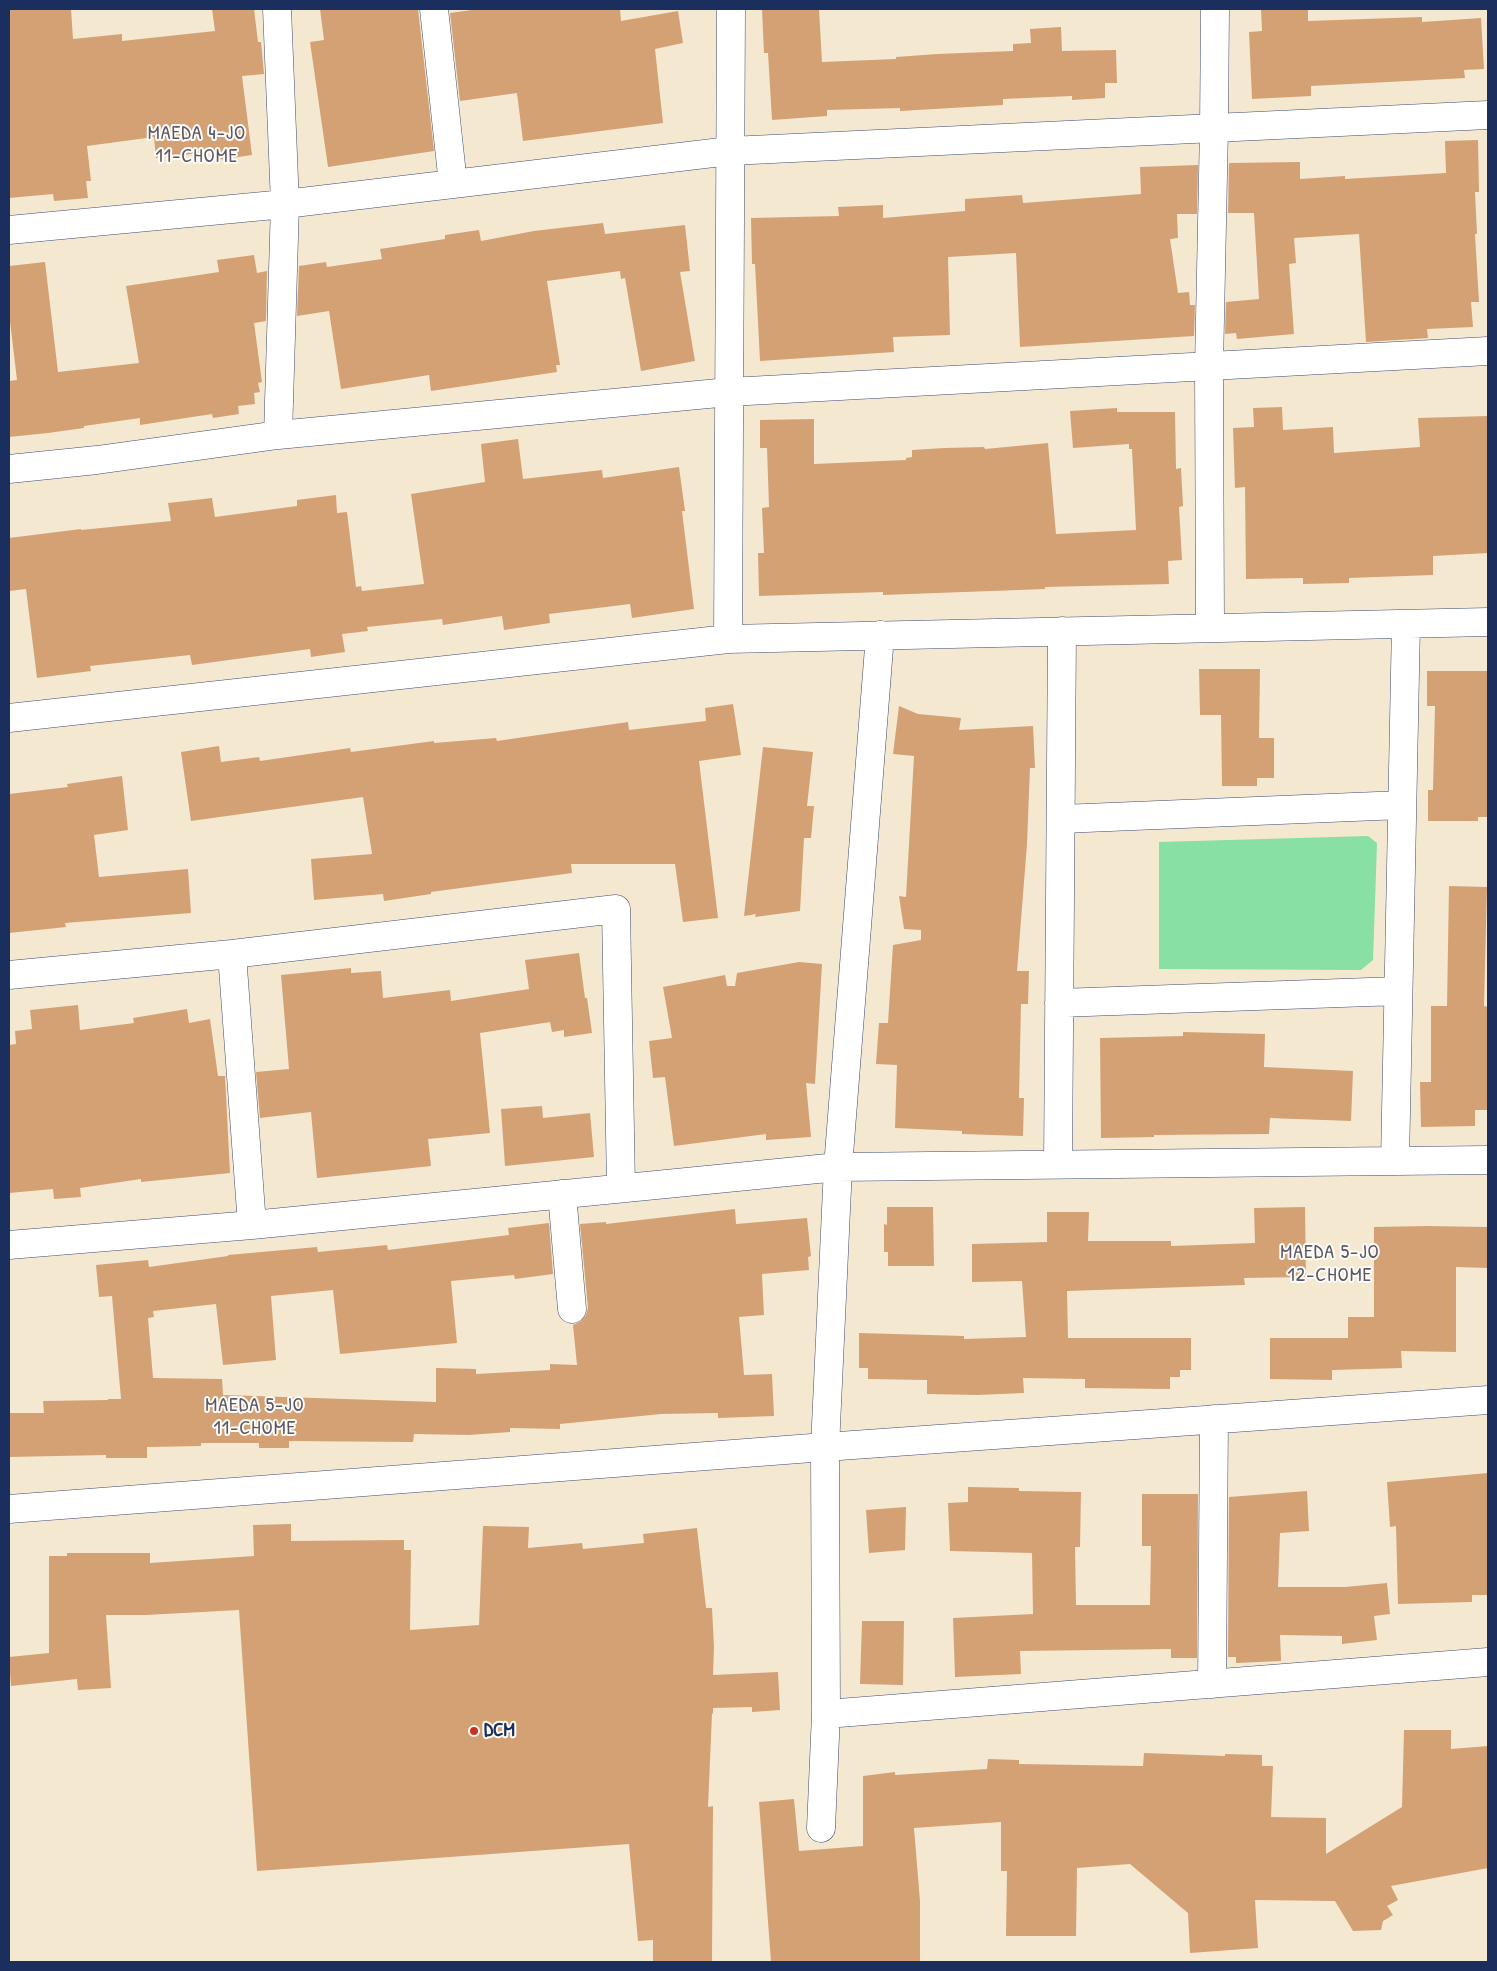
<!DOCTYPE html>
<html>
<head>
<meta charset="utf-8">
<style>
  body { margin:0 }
  #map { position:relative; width:1497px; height:1971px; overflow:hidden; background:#f5e8d1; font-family:"Patrick Hand",sans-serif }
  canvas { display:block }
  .frame { position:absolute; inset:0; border:10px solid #1b2f5e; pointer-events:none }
</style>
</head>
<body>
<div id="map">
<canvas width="1497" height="1971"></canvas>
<div class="frame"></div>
</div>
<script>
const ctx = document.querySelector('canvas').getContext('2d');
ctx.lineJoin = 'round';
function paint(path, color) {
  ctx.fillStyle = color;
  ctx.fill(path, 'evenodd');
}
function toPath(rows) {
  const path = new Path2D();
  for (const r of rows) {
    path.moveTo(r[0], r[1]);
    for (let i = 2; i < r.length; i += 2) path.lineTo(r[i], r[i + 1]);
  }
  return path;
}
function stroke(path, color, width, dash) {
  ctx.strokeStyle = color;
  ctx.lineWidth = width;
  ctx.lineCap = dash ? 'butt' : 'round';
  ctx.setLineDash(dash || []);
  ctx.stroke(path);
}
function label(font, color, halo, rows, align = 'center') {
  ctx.font = font + ' "Patrick Hand",sans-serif';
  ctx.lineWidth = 4;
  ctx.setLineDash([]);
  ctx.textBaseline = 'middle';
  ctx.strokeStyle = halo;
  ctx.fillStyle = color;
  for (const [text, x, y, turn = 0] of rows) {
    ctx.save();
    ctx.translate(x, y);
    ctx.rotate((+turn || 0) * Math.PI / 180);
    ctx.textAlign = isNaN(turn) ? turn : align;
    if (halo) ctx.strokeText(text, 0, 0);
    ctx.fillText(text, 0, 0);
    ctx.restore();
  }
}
paint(toPath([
  [1368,836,1377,843,1373,960,1361,970,1159,969,1159,842]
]), '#88e0a5');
paint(toPath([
  [9,9,71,9,73,39,122,34,122,41,215,31,212,9,254,9,258,42,261,42,264,74,242,76,252,155,218,160,217,151,156,158,154,137,87,146,91,181,86,181,88,198,54,201,53,194,9,198],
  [320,9,418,9,434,151,328,167,310,42,324,40],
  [479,9,620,9,621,21,678,11,683,43,655,49,663,123,523,141,517,93,460,101,450,13],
  [762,9,819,9,822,62,896,59,896,57,937,54,1013,51,1013,44,1031,43,1030,29,1061,27,1062,51,1116,50,1117,83,1105,83,1105,98,1072,100,1072,96,1003,99,1003,105,900,111,900,108,827,110,827,116,772,120,768,53,764,53],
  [1261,9,1308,9,1308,21,1422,17,1422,22,1481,18,1484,69,1464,70,1465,78,1311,86,1311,96,1252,99,1249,32,1262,31],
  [1478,140,1479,192,1475,192,1477,234,1475,234,1479,302,1471,302,1473,327,1427,329,1428,338,1366,342,1359,234,1294,238,1296,263,1289,264,1294,334,1237,339,1236,333,1225,334,1226,302,1259,299,1254,213,1228,213,1229,163,1300,162,1300,179,1345,176,1345,179,1446,173,1445,141],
  [1198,165,1197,214,1177,214,1178,238,1170,239,1178,293,1189,292,1190,305,1195,305,1194,336,1020,347,1016,253,948,257,950,335,893,337,894,352,760,361,755,264,752,264,751,218,839,216,838,207,883,205,883,218,965,211,965,199,1022,195,1023,203,1141,194,1140,167],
  [603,223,605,234,685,225,690,271,680,272,695,361,641,371,625,278,621,279,620,271,547,281,560,365,556,365,557,372,431,391,429,375,341,389,329,311,297,316,299,266,326,262,327,267,382,259,380,249,445,239,445,235,479,230,481,241,534,231],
  [254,255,257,273,267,271,266,321,254,323,262,382,258,383,260,392,254,393,255,404,238,406,239,414,213,418,212,414,140,425,140,418,84,426,84,428,48,433,9,437,9,381,17,380,9,313,9,266,45,262,58,372,139,363,126,286,219,272,217,260],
  [1282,407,1283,430,1333,427,1334,453,1420,447,1418,418,1488,416,1488,553,1433,556,1433,575,1349,578,1349,583,1303,584,1303,578,1246,579,1245,487,1235,488,1233,428,1254,427,1253,408],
  [1117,408,1117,412,1175,412,1176,469,1181,468,1183,506,1179,507,1182,560,1168,561,1169,584,1045,587,1045,589,883,595,883,592,759,596,758,553,764,553,762,508,769,507,767,448,760,448,760,420,814,419,814,464,906,460,906,458,912,457,912,450,944,448,984,447,985,449,1048,443,1056,534,1136,530,1132,449,1129,449,1129,444,1073,448,1070,411],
  [518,439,523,479,602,470,603,478,679,467,685,511,682,511,694,609,632,618,630,604,549,614,550,623,504,630,502,616,443,625,442,619,367,627,368,631,342,634,345,652,311,657,310,649,192,665,190,655,90,666,91,671,37,678,26,589,9,591,9,538,81,529,81,530,171,521,168,503,212,498,215,517,297,506,297,500,336,495,337,513,347,512,356,587,361,586,362,591,424,584,411,494,485,482,481,444],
  [1199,669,1260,669,1259,738,1274,738,1274,778,1257,778,1257,786,1222,786,1221,715,1200,715],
  [1427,671,1488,671,1488,817,1478,817,1478,821,1428,821,1428,790,1433,790,1435,706,1427,706],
  [733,704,741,755,699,761,718,918,683,922,675,864,571,864,572,873,431,892,431,894,384,901,383,894,314,900,311,859,372,854,363,797,191,821,181,752,219,746,221,762,259,757,260,761,350,748,351,752,434,741,434,743,496,738,497,741,628,722,629,730,706,721,705,708],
  [899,706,918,714,961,718,959,730,1033,726,1035,768,1030,768,1027,844,1017,971,1029,971,1028,1004,1021,1004,1019,1098,1024,1098,1023,1136,962,1134,962,1131,895,1128,897,1065,876,1064,879,1023,888,1023,893,945,921,940,921,930,904,929,899,896,906,897,914,756,893,754],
  [763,747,813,752,807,806,814,806,811,838,804,838,800,911,755,917,756,914,744,916],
  [122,776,128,830,94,835,99,877,188,869,191,913,65,923,66,927,9,933,9,794,68,787,67,784],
  [1449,886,1487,887,1484,1006,1488,1007,1488,1110,1475,1110,1475,1126,1421,1127,1420,1082,1431,1082,1431,1006,1447,1006],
  [579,953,585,998,587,998,592,1033,564,1037,564,1030,552,1032,550,1022,480,1033,490,1133,428,1139,431,1166,317,1178,311,1112,260,1118,256,1072,289,1069,281,975,351,968,351,973,381,971,383,998,450,990,451,1001,529,989,525,960],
  [799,962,822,964,815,1084,806,1083,811,1137,766,1140,766,1134,674,1146,665,1077,653,1078,649,1041,672,1038,663,987,725,975,727,986,735,986,737,973],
  [78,1005,80,1030,134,1023,133,1018,187,1009,189,1023,210,1019,218,1076,225,1076,230,1173,141,1182,141,1179,80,1188,81,1197,54,1199,53,1189,9,1193,9,1045,16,1044,15,1031,32,1029,30,1010],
  [1183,1032,1265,1034,1264,1067,1353,1071,1351,1121,1270,1118,1269,1134,1154,1135,1154,1137,1101,1138,1100,1038,1183,1036],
  [542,1106,543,1118,590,1113,594,1157,505,1166,501,1109],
  [887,1207,933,1207,934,1266,888,1266,888,1252,884,1252,884,1224,887,1225],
  [1305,1207,1306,1277,1244,1278,1245,1285,1067,1291,1068,1338,1191,1338,1191,1370,1180,1370,1180,1377,1170,1377,1170,1389,1085,1388,1085,1379,1023,1378,1024,1393,977,1395,927,1394,927,1380,868,1379,868,1368,859,1368,859,1333,964,1336,964,1339,1026,1337,1022,1281,972,1282,972,1244,1047,1242,1047,1212,1089,1212,1088,1241,1171,1241,1171,1246,1255,1243,1254,1208],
  [735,1209,736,1224,807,1218,811,1256,808,1257,809,1270,762,1274,764,1315,739,1317,744,1375,772,1374,774,1416,718,1418,718,1413,661,1414,560,1424,560,1429,510,1428,510,1432,469,1435,414,1434,413,1442,289,1441,289,1448,259,1448,259,1443,201,1443,201,1446,147,1447,147,1458,106,1458,106,1455,9,1457,9,1413,44,1413,43,1401,108,1400,108,1399,121,1399,112,1296,99,1297,96,1265,148,1260,149,1267,228,1256,228,1255,317,1247,318,1252,387,1245,388,1250,509,1235,508,1228,549,1223,553,1274,515,1279,514,1275,451,1281,457,1343,340,1354,333,1290,271,1296,276,1360,223,1365,216,1304,153,1311,154,1317,148,1318,153,1378,222,1379,223,1395,436,1402,436,1368,476,1369,476,1374,550,1370,550,1364,577,1365,573,1325,581,1321,586,1315,588,1308,580,1224,606,1222,606,1224],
  [1428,1226,1488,1227,1488,1268,1456,1267,1456,1352,1401,1351,1402,1368,1332,1370,1332,1380,1270,1379,1270,1338,1348,1338,1348,1317,1374,1317,1374,1227],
  [1488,1473,1488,1595,1472,1595,1472,1602,1398,1604,1396,1526,1390,1527,1387,1482],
  [968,1487,1019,1488,1019,1491,1081,1492,1080,1547,1075,1547,1076,1605,1150,1605,1151,1546,1142,1546,1142,1494,1198,1494,1197,1658,1171,1658,1171,1649,1020,1651,1021,1674,955,1677,953,1618,1033,1614,1032,1553,950,1551,948,1503,968,1502],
  [1307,1491,1309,1531,1280,1533,1278,1587,1345,1587,1387,1583,1390,1614,1374,1616,1377,1640,1342,1644,1342,1636,1280,1635,1281,1661,1236,1663,1236,1657,1228,1657,1229,1497],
  [906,1507,905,1550,869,1553,866,1510],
  [291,1524,291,1541,404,1540,404,1550,411,1550,410,1630,479,1625,483,1526,529,1527,528,1548,582,1543,583,1549,644,1543,643,1534,697,1528,706,1608,712,1608,714,1647,713,1675,778,1672,780,1710,752,1712,752,1707,713,1708,713,1713,712,1714,708,1807,713,1806,712,1962,653,1962,653,1940,638,1941,629,1844,257,1871,239,1610,146,1615,106,1615,111,1688,78,1690,77,1679,11,1686,9,1657,49,1653,49,1556,67,1556,67,1553,150,1553,150,1563,254,1556,253,1525],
  [862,1621,904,1621,903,1685,860,1684],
  [1404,1730,1451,1730,1451,1749,1488,1746,1488,1868,1391,1886,1398,1900,1387,1906,1393,1915,1383,1921,1381,1930,1353,1931,1335,1901,1255,1900,1258,1948,1190,1953,1188,1913,1130,1864,1077,1868,1076,1936,1006,1936,1007,1871,1001,1871,1001,1822,914,1828,920,1901,920,1962,771,1962,759,1802,794,1799,799,1851,863,1846,863,1776,895,1772,895,1775,987,1769,988,1759,1019,1760,1019,1764,1143,1766,1144,1753,1225,1756,1225,1754,1262,1755,1262,1766,1273,1766,1271,1817,1326,1818,1326,1854,1402,1807]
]), '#d4a175');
const minor = toPath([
  [277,9,285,204,278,435],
  [434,9,453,184],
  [9,230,285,204,730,151,1488,115],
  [9,469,97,460,278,435,729,392,1488,351],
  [1210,628,1209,366,1214,128,1215,9],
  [728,639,731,9],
  [9,718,728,639,1488,622],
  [1061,819,1402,805],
  [232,954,252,1225],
  [9,975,232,954,616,909,621,1188],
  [1059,1003,1398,991],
  [1395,1161,1406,624],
  [1058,1164,1062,631],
  [562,1194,572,1309],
  [9,1245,252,1225,838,1167,1488,1160],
  [9,1509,825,1447,1488,1400],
  [1212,1684,1214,1419],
  [826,1714,1488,1662],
  [821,1828,826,1714,825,1447,838,1167,880,635]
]);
stroke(minor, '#3c4b6f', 29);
stroke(minor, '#fff', 28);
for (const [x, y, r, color] of [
  [474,1731,5,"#c8321e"]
]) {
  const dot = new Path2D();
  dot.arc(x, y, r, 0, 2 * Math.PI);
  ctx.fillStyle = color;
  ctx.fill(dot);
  stroke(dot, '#fdfcf7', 2);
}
label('bold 19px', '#1b2f5e', '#fdfcf7', [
  ["DCM",484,1731]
], 'left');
ctx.letterSpacing = '1px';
label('20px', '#5c5766', '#fdfcf7', [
  ["MAEDA 4-JO",197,134],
  ["11-CHOME",197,157],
  ["MAEDA 5-JO",1330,1253],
  ["12-CHOME",1330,1276],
  ["MAEDA 5-JO",255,1406],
  ["11-CHOME",255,1429]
]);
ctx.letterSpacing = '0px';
</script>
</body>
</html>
